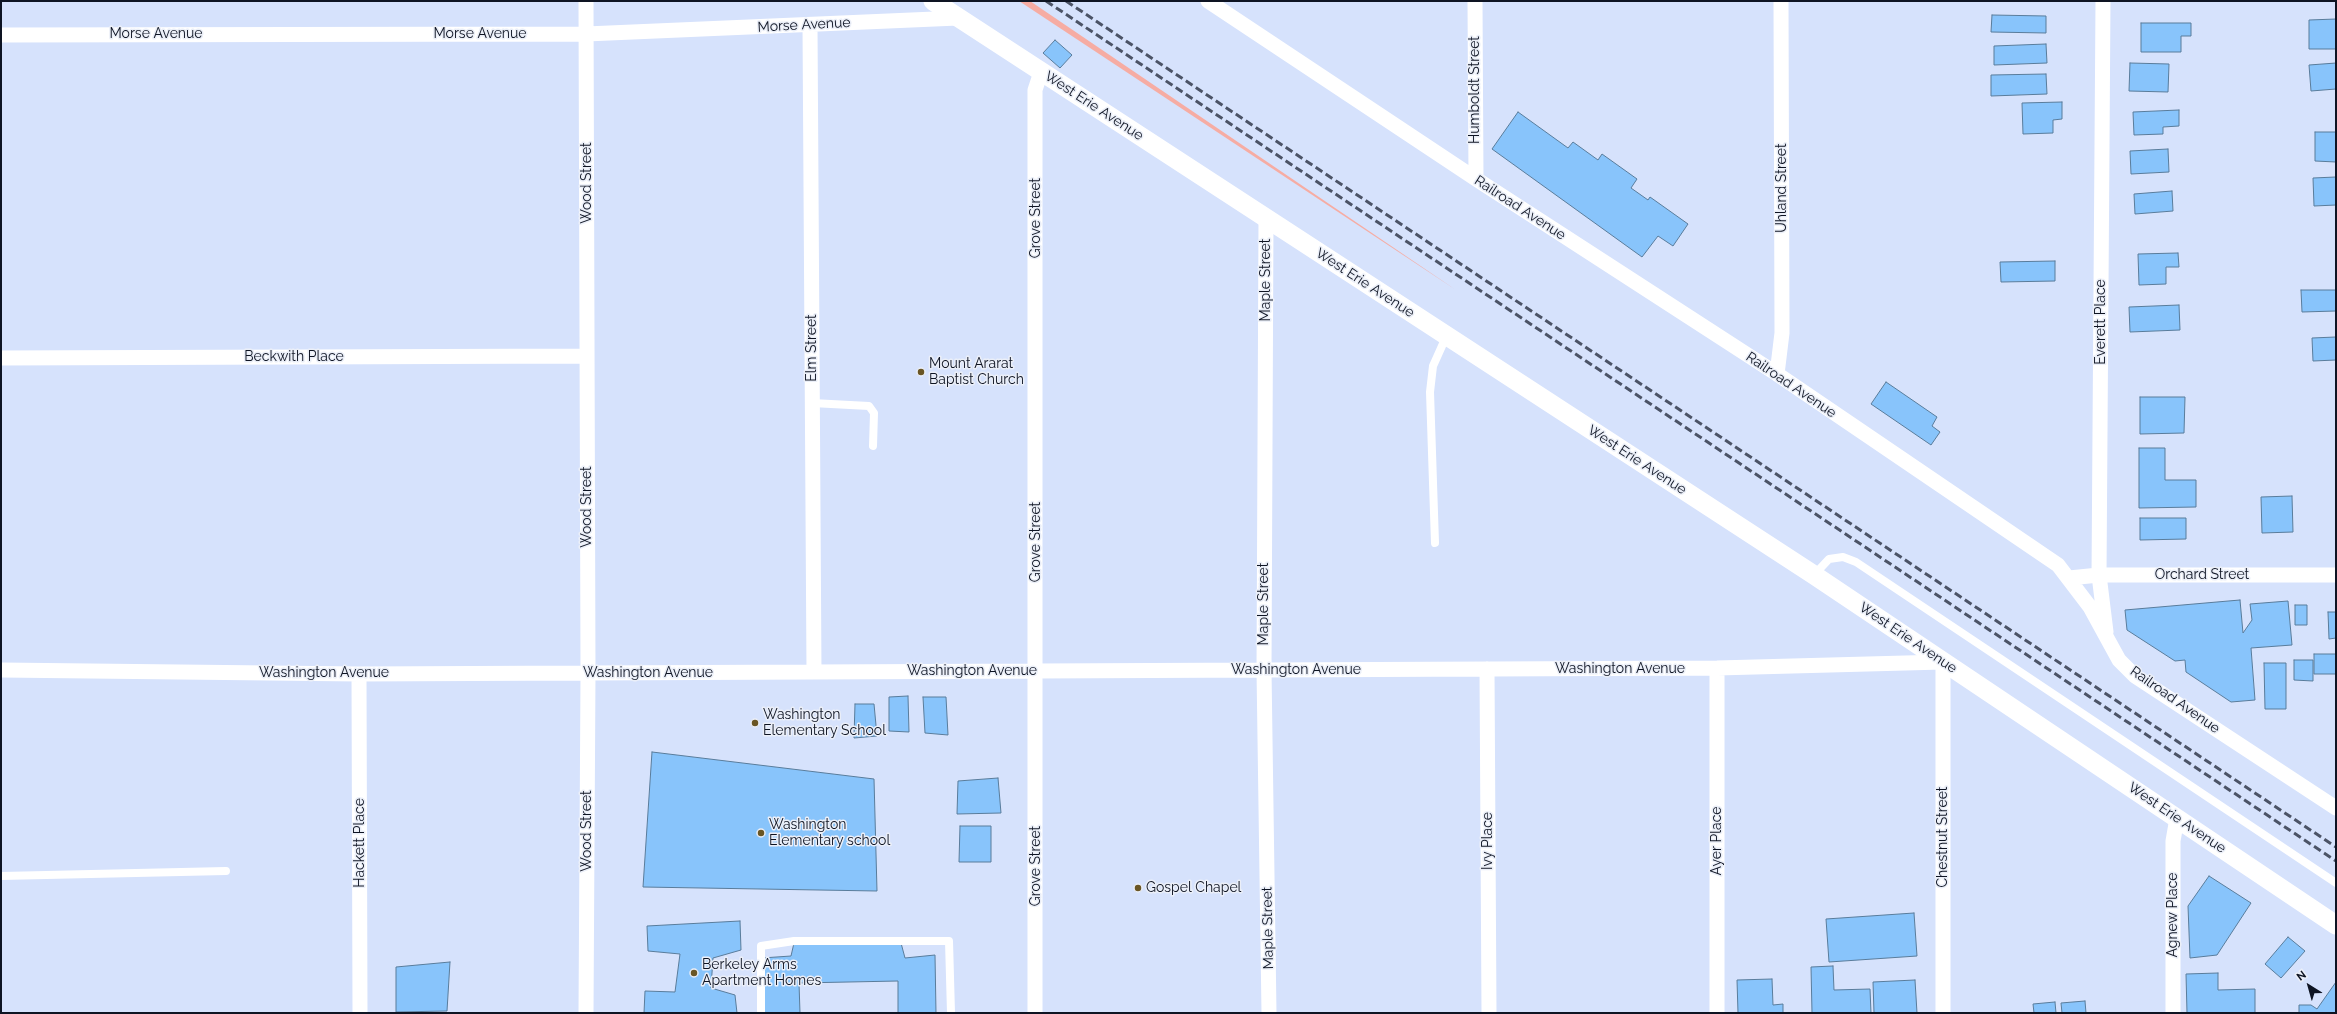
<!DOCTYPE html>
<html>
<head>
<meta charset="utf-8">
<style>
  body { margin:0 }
  #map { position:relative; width:2337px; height:1014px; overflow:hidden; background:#d6e2fc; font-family:Raleway,sans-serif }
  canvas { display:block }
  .frame { position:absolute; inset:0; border:2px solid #0e1423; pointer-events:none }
  .north { position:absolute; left:2289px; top:966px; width:40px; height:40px; -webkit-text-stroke:3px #ebeff8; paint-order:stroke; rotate:323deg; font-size:11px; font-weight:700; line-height:16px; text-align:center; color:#0e1423 }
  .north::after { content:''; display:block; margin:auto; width:14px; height:18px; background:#0e1423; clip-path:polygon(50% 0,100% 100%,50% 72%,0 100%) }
</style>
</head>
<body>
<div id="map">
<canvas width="2337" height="1014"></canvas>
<div class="frame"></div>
<div class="north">N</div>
</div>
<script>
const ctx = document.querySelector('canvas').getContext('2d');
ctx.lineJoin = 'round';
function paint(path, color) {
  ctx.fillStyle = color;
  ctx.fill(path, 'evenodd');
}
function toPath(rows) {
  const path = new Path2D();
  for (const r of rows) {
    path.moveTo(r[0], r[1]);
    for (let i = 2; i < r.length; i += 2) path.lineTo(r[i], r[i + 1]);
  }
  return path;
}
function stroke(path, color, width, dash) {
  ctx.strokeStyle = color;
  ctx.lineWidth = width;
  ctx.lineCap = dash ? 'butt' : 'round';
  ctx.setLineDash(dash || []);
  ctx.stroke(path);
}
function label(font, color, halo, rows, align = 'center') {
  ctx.font = font + ' Raleway,sans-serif';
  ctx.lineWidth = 3;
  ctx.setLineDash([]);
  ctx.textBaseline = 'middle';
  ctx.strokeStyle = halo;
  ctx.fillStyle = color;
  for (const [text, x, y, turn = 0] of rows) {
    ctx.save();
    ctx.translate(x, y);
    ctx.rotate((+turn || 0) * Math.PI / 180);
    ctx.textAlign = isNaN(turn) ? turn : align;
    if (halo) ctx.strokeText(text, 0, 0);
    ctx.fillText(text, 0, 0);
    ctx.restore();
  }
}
paint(toPath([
  [1019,1,1030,1,1456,290]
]), '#f6aca3');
const building = toPath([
  [1992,15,2046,16,2046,33,1991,32,1992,15],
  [2336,19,2336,49,2309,49,2309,20,2336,19],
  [2141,23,2191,23,2191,36,2181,36,2181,52,2141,52,2141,23],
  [1055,40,1072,55,1060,68,1043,53,1055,40],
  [2046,44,2047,63,1994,65,1994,46,2046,44],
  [2130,63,2169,64,2168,92,2129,91,2130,63],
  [2336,63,2336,89,2311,91,2309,65,2336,63],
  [2046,74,2047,94,1991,96,1991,75,2046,74],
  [2062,102,2062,119,2053,120,2053,133,2023,134,2022,103,2062,102],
  [2179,110,2179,126,2163,127,2163,134,2134,135,2133,112,2179,110],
  [1518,112,1568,148,1573,142,1598,160,1602,154,1637,179,1631,188,1648,200,1650,197,1688,224,1673,246,1658,236,1642,257,1492,149,1518,112],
  [2315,132,2336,132,2336,162,2315,161,2315,132],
  [2168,149,2169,172,2131,174,2130,151,2168,149],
  [2336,177,2336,205,2314,206,2313,178,2336,177],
  [2172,191,2173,211,2135,214,2134,194,2172,191],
  [2178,253,2179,267,2166,267,2166,284,2139,285,2138,254,2178,253],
  [2055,261,2055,281,2001,282,2000,262,2055,261],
  [2301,290,2336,290,2336,311,2302,312,2301,290],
  [2179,305,2180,330,2130,332,2129,307,2179,305],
  [2336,337,2336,360,2313,361,2312,338,2336,337],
  [1886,382,1937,417,1932,426,1940,432,1931,445,1871,404,1886,382],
  [2140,397,2185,397,2184,433,2140,434,2140,397],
  [2139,448,2165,448,2165,480,2196,480,2196,507,2139,508,2139,448],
  [2292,496,2293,532,2262,533,2261,497,2292,496],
  [2140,518,2186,518,2186,539,2140,540,2140,518],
  [2240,600,2243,633,2252,620,2250,604,2288,601,2292,645,2251,648,2255,700,2231,702,2186,672,2185,660,2175,661,2127,630,2125,610,2240,600],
  [2295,605,2307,605,2307,625,2295,625,2295,605],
  [2328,612,2336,612,2336,638,2329,639,2328,612],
  [2314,654,2336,654,2336,674,2314,674,2314,654],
  [2294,660,2313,660,2313,681,2294,680,2294,660],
  [2264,663,2286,663,2286,709,2265,709,2264,663],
  [908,696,909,732,889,731,889,697,908,696],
  [923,697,946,697,948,735,925,733,923,697],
  [855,704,874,704,877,736,854,738,855,704],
  [652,752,874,779,877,891,643,887,652,752],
  [998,778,1001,813,957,814,958,781,998,778],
  [960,826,991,826,991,862,959,862,960,826],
  [2209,876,2251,903,2217,955,2190,958,2188,906,2209,876],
  [1914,913,1917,956,1829,962,1826,919,1914,913],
  [740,921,741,950,713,958,711,988,735,995,737,1013,644,1013,645,991,675,992,680,954,648,951,647,926,740,921],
  [2288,937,2305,951,2281,978,2265,964,2288,937],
  [794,943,901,943,905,958,935,955,936,1013,898,1013,898,981,799,983,800,1013,763,1013,762,958,791,956,794,943],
  [450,962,447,1011,396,1012,396,967,450,962],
  [1833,966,1834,990,1870,989,1871,1013,1812,1013,1811,967,1833,966],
  [2218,973,2218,990,2255,989,2255,1013,2187,1013,2186,974,2218,973],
  [1772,979,1773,1005,1783,1004,1783,1013,1738,1013,1737,980,1772,979],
  [1915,980,1917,1013,1874,1013,1873,982,1915,980],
  [2336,982,2336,1013,2299,1013,2299,1005,2311,1005,2317,1009,2336,982],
  [2085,1001,2086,1013,2062,1013,2061,1003,2085,1001],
  [2055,1002,2056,1013,2034,1013,2033,1004,2055,1002]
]);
paint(building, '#88c4fb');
stroke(building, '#597c9b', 1);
stroke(toPath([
  [812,403,869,406,874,413,873,446],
  [1435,543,1430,392,1433,366,1446,337],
  [1814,575,1829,559,1843,557,1856,562,2336,883],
  [1,876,226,871],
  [761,1013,761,946,794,941,949,941,951,1013]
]), '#fff', 8);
stroke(toPath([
  [586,1,588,673,586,1013],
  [1208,1,1476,179,1777,374,2058,565,2090,607,2119,660,2135,676,2336,808],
  [1475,1,1476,179],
  [2103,1,2099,575,2106,632],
  [810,25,814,672],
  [1,35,586,34,958,18],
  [1266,219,1264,670,1269,1013],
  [1,358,587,356],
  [1777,374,1782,333,1781,1],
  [2069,578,2099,575,2336,575],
  [1717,668,1717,1013],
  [1487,669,1489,1013],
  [1,670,359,674,1717,668,1943,662,1943,1013],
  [359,674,360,1013],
  [1035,1013,1035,90,1041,72],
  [2173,1013,2173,841,2177,818]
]), '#fff', 15);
stroke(toPath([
  [933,1,1814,575,2336,925]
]), '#fff', 19);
stroke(toPath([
  [1046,1,2336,861],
  [1066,1,2336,847]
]), '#4b5366', 3, [8, 4]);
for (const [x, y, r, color] of [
  [921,372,4,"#695524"],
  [755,723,4,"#695524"],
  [761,833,4,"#695524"],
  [1138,888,4,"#695524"],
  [694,973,4,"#695524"]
]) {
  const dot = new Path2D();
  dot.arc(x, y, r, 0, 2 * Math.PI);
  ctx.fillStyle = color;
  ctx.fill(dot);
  stroke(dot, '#ebeff8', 1.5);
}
label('14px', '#0e1423', '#ebeff8', [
  ["Morse Avenue",804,25,-3],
  ["Morse Avenue",156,34],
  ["Morse Avenue",480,34],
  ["Humboldt Street",1475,90,-90],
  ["West Erie Avenue",1094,106,33],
  ["Wood Street",587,183,-90],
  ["Uhland Street",1782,188,-90],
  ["Railroad Avenue",1520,208,33],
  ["Grove Street",1036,218,-90],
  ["Maple Street",1266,280,-90],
  ["West Erie Avenue",1365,283,33],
  ["Everett Place",2101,322,-90],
  ["Elm Street",812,348,-90],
  ["Beckwith Place",294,357],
  ["Railroad Avenue",1791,385,34],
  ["West Erie Avenue",1637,460,33],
  ["Wood Street",587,507,-90],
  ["Grove Street",1036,542,-90],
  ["Orchard Street",2202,575],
  ["Maple Street",1264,604,-90],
  ["West Erie Avenue",1908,638,34],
  ["Washington Avenue",1620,669],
  ["Washington Avenue",1296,670],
  ["Washington Avenue",972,671],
  ["Washington Avenue",324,673],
  ["Washington Avenue",648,673],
  ["Railroad Avenue",2175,700,35],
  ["West Erie Avenue",2177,818,34],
  ["Wood Street",587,831,-90],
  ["Chestnut Street",1943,837,-90],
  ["Ivy Place",1488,841,-90],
  ["Ayer Place",1717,841,-90],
  ["Hackett Place",360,843,-90],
  ["Grove Street",1036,866,-90],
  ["Agnew Place",2173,915,-90],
  ["Maple Street",1268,928,-91]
]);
label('14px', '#0e1423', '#ebeff8', [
  ["Mount Ararat",929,364],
  ["Baptist Church",929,380],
  ["Washington",763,715],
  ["Elementary School",763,731],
  ["Washington",769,825],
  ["Elementary school",769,841],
  ["Gospel Chapel",1146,888],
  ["Berkeley Arms",702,965],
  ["Apartment Homes",702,981]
], 'left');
</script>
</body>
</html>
